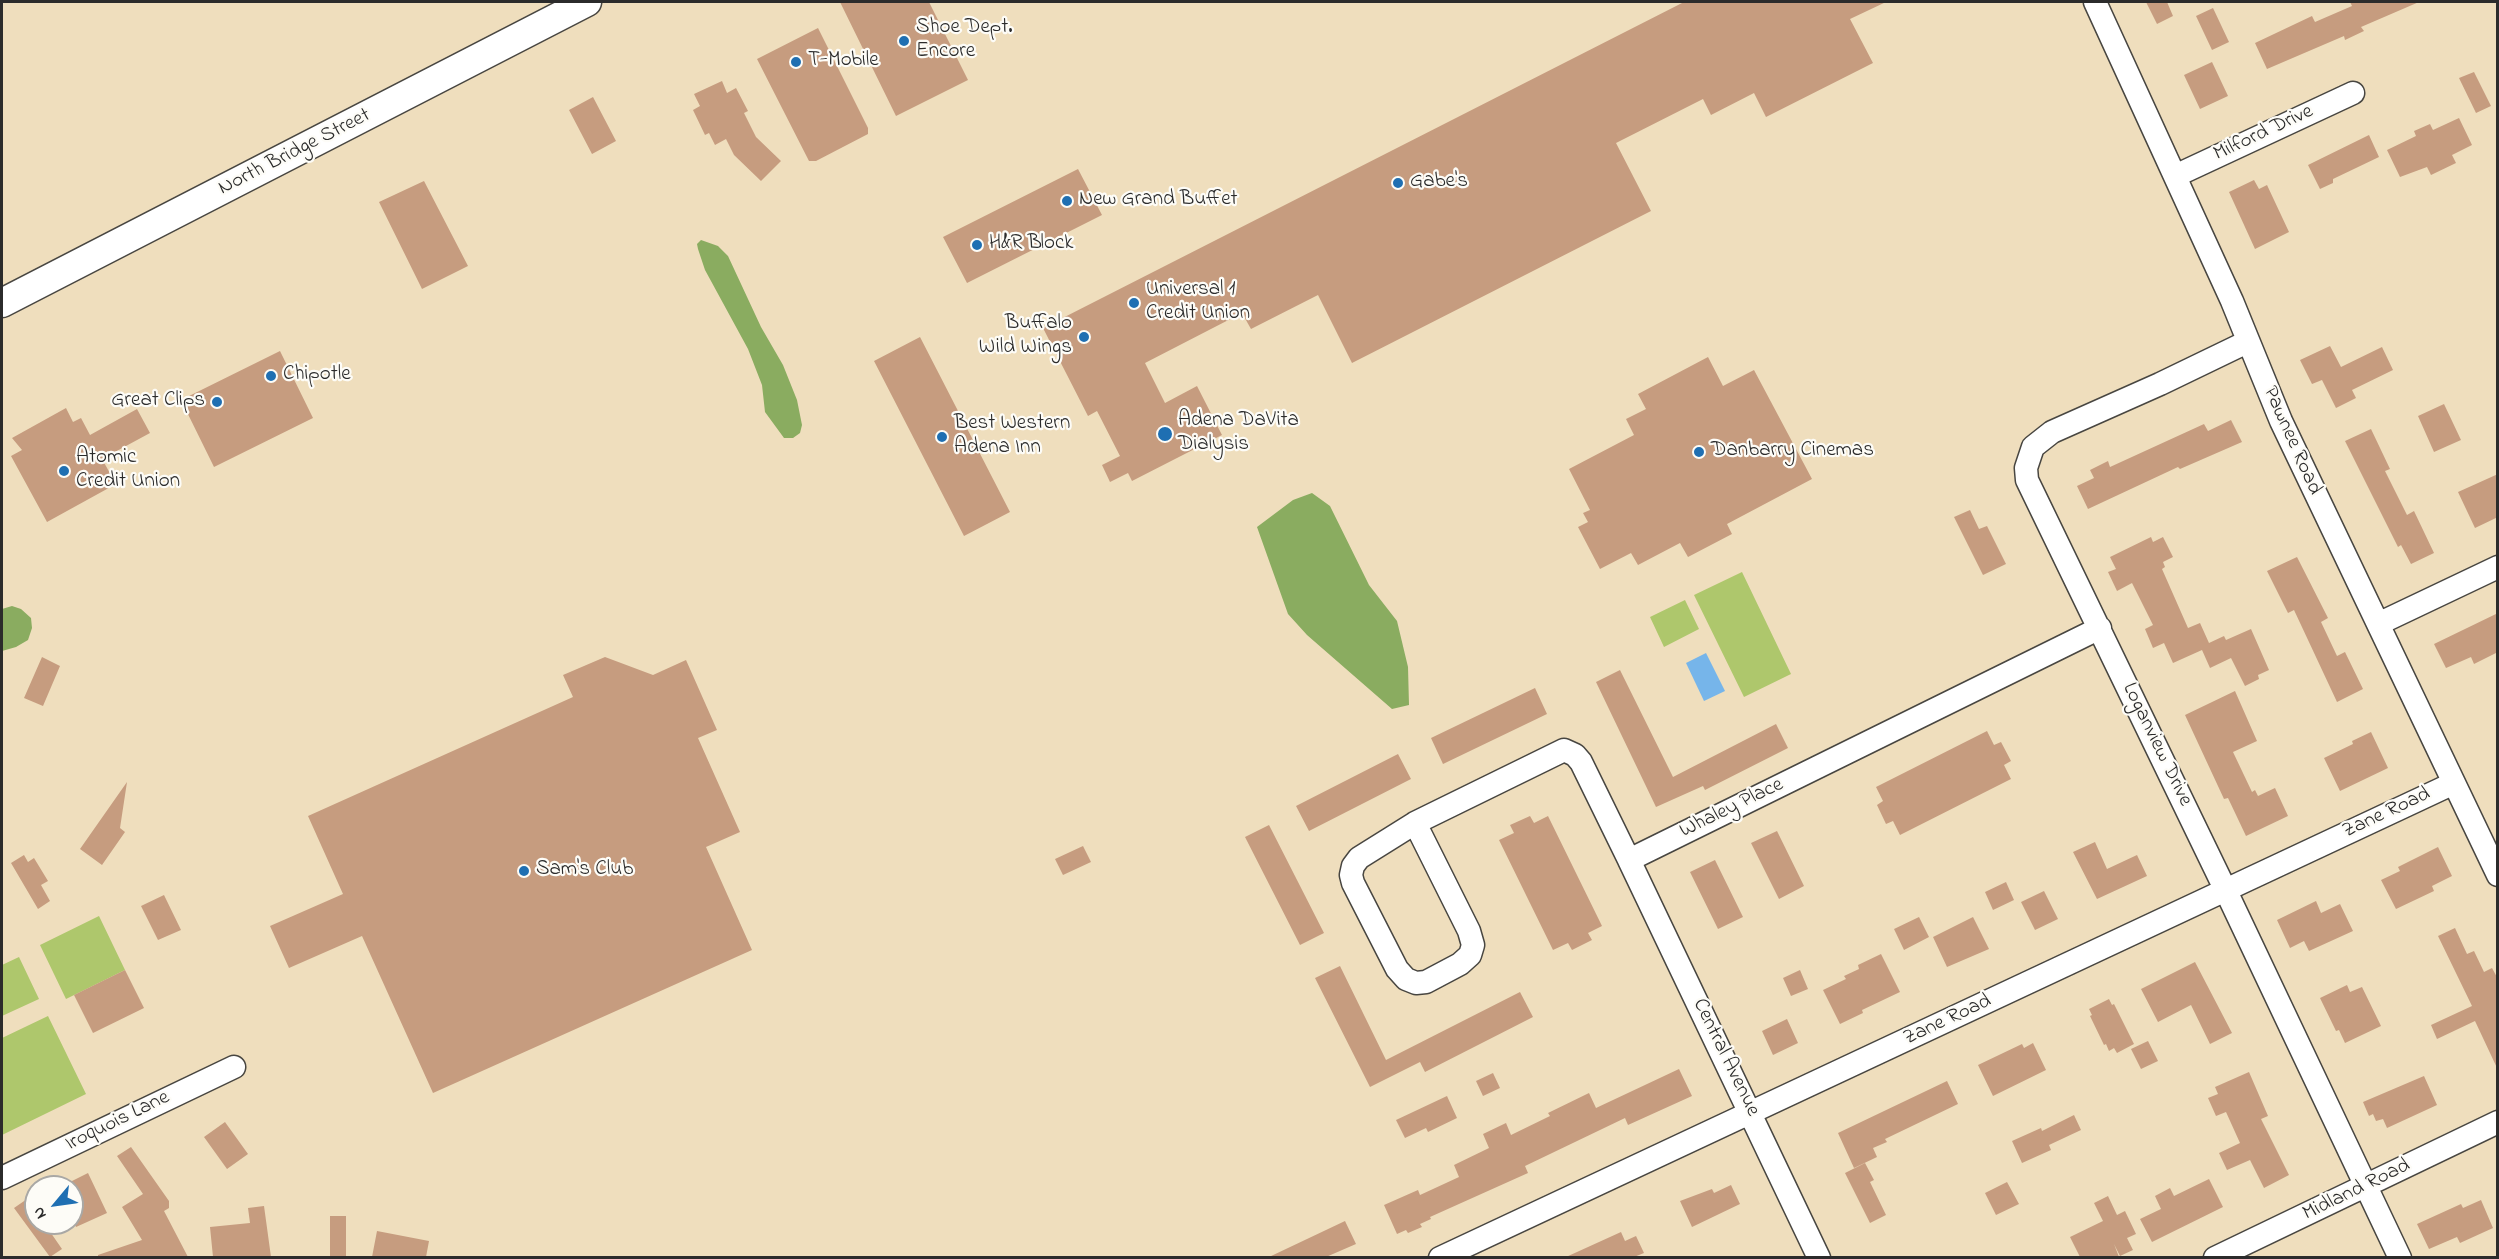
<!DOCTYPE html>
<html>
<head>
<meta charset="utf-8">
<style>
  body { margin:0 }
  #map { position:relative; width:2499px; height:1259px; overflow:hidden; background:#efdebd; font-family:"Indie Flower",sans-serif }
  canvas { display:block }
  .frame { position:absolute; inset:0; border:3px solid #2b2b2b; pointer-events:none }
  .north { position:absolute; left:24px; top:1175px; width:60px; height:60px; box-sizing:border-box; background:#fdfcf7; border:2px solid #a9a8a5; border-radius:50%; rotate:241deg; font-size:16px; font-weight:700; line-height:24px; text-align:center; color:#2b2b2b }
  .north::after { content:''; display:block; margin:auto; width:21px; height:27px; background:#1f6fb2; clip-path:polygon(50% 0,100% 100%,50% 72%,0 100%) }
</style>
</head>
<body>
<div id="map">
<canvas width="2499" height="1259"></canvas>
<div class="frame"></div>
<div class="north">N</div>
</div>
<script>
const ctx = document.querySelector('canvas').getContext('2d');
ctx.lineJoin = 'round';
function paint(path, color) {
  ctx.fillStyle = color;
  ctx.fill(path, 'evenodd');
}
function toPath(rows) {
  const path = new Path2D();
  for (const r of rows) {
    path.moveTo(r[0], r[1]);
    for (let i = 2; i < r.length; i += 2) path.lineTo(r[i], r[i + 1]);
  }
  return path;
}
function stroke(path, color, width, dash) {
  ctx.strokeStyle = color;
  ctx.lineWidth = width;
  ctx.lineCap = dash ? 'butt' : 'round';
  ctx.setLineDash(dash || []);
  ctx.stroke(path);
}
function label(font, color, halo, rows, align = 'center') {
  ctx.font = font + ' "Indie Flower",sans-serif';
  ctx.lineWidth = 4.5;
  ctx.setLineDash([]);
  ctx.textBaseline = 'middle';
  ctx.strokeStyle = halo;
  ctx.fillStyle = color;
  for (const [text, x, y, turn = 0] of rows) {
    ctx.save();
    ctx.translate(x, y);
    ctx.rotate((+turn || 0) * Math.PI / 180);
    ctx.textAlign = isNaN(turn) ? turn : align;
    if (halo) ctx.strokeText(text, 0, 0);
    ctx.fillText(text, 0, 0);
    ctx.restore();
  }
}
paint(toPath([
  [1742,572,1791,674,1744,697,1694,595],
  [1685,600,1699,629,1664,647,1650,617],
  [99,916,125,970,66,999,40,945],
  [19,957,39,999,2,1016,2,965],
  [48,1016,86,1094,2,1135,2,1038]
]), '#aec76c');
paint(toPath([
  [701,240,718,246,728,256,761,327,783,365,797,400,802,425,800,433,793,438,784,438,765,412,762,385,748,349,705,270,698,249,697,244],
  [1312,493,1330,506,1369,585,1397,621,1408,667,1409,705,1392,709,1307,635,1288,614,1257,527,1293,500],
  [12,606,21,609,31,618,32,628,28,640,16,647,2,651,2,609]
]), '#8aac60');
paint(toPath([
  [1706,653,1725,691,1704,701,1686,663]
]), '#76b5ea');
paint(toPath([
  [840,2,929,2,968,80,896,116],
  [1684,2,1886,2,1850,19,1873,63,1766,117,1754,93,1711,115,1703,99,1616,143,1651,211,1352,363,1318,295,1251,329,1242,313,1145,363,1165,403,1197,386,1222,435,1132,481,1128,473,1110,482,1102,465,1120,456,1097,411,1088,416,1043,328],
  [2146,2,2167,2,2173,16,2157,24],
  [2350,2,2419,2,2361,27,2364,31,2345,40,2344,36,2267,69,2255,43,2312,16,2315,22,2352,6],
  [2213,8,2229,42,2212,50,2196,16],
  [818,28,868,128,868,134,816,161,809,161,757,59],
  [2212,62,2228,96,2200,109,2184,75],
  [2474,72,2491,106,2476,113,2459,78],
  [722,81,727,93,736,88,748,111,744,113,756,137,781,161,761,181,734,155,726,139,715,145,709,133,705,135,693,110,700,106,694,94],
  [593,97,616,141,592,154,569,110],
  [2459,118,2472,145,2452,155,2456,163,2431,175,2427,167,2400,177,2387,150,2416,136,2414,131,2430,124,2433,130],
  [2369,135,2379,157,2333,179,2333,183,2320,189,2308,165],
  [1078,169,1102,215,967,283,943,237],
  [2254,180,2259,189,2267,185,2289,232,2255,249,2229,192],
  [424,181,468,266,422,289,379,202],
  [920,337,1010,512,964,536,874,361],
  [2330,346,2341,367,2382,347,2393,370,2352,390,2356,398,2336,408,2322,380,2312,384,2300,360],
  [280,351,313,418,214,467,181,400],
  [1708,357,1723,386,1754,370,1812,479,1727,524,1732,534,1688,557,1680,543,1638,565,1631,553,1600,569,1578,527,1588,522,1583,513,1590,510,1569,469,1634,435,1626,419,1646,409,1638,394],
  [2444,404,2461,440,2434,452,2418,416],
  [66,408,73,422,81,418,90,435,137,409,150,433,102,459,116,484,47,522,11,456,22,450,12,438],
  [2231,420,2242,442,2180,469,2178,467,2088,509,2077,486,2094,478,2090,470,2108,461,2110,467,2204,424,2208,431],
  [2371,429,2390,469,2385,471,2407,515,2414,511,2434,553,2411,564,2401,545,2398,547,2345,441],
  [2498,474,2498,517,2475,528,2458,492],
  [1970,510,1979,529,1987,526,2006,564,1983,575,1954,517],
  [2151,537,2153,542,2163,537,2173,557,2163,562,2165,567,2162,569,2188,628,2200,623,2209,643,2224,636,2226,640,2251,629,2269,670,2258,675,2259,679,2245,686,2231,658,2210,668,2202,650,2173,663,2164,643,2153,648,2145,629,2153,625,2132,583,2117,591,2108,572,2116,569,2110,557],
  [2297,557,2328,618,2321,622,2337,656,2345,652,2363,689,2337,702,2294,610,2288,613,2267,571],
  [2498,613,2498,652,2474,664,2471,657,2446,668,2434,644],
  [42,657,60,666,43,706,24,698],
  [605,657,653,675,686,660,717,730,698,738,740,832,706,847,752,950,433,1093,362,936,289,968,270,926,343,894,308,816,573,697,563,675],
  [1620,670,1673,777,1776,724,1788,748,1705,790,1703,786,1656,807,1596,682],
  [1535,688,1547,714,1443,764,1431,738],
  [2235,691,2257,741,2233,752,2252,792,2255,790,2258,796,2275,788,2288,816,2246,836,2228,798,2224,799,2185,715],
  [1987,731,1994,745,2001,742,2011,761,2004,765,2011,779,1900,835,1893,821,1886,824,1877,805,1883,801,1876,787],
  [2371,732,2388,768,2340,791,2324,758,2353,744,2352,741],
  [1398,754,1411,779,1309,831,1296,806],
  [127,782,120,828,125,832,102,865,80,849],
  [1530,816,1534,823,1548,816,1602,926,1588,933,1592,940,1572,950,1568,943,1553,950,1499,840,1514,833,1510,825],
  [1269,825,1324,933,1300,945,1245,837],
  [1777,831,1804,886,1779,899,1751,843],
  [2095,842,2107,869,2137,855,2147,876,2097,899,2073,852],
  [1083,846,1091,862,1063,875,1055,859],
  [2438,847,2452,876,2432,886,2434,891,2396,909,2381,880,2400,871,2398,867],
  [24,855,28,862,34,858,48,881,41,885,50,901,38,909,11,863],
  [1715,860,1743,917,1718,929,1690,872],
  [2006,882,2014,900,1993,910,1985,892],
  [2044,891,2058,919,2035,930,2021,902],
  [164,895,181,930,158,940,141,906],
  [2316,901,2321,913,2340,904,2353,931,2309,951,2304,941,2290,948,2277,920],
  [1919,917,1929,937,1904,950,1894,929],
  [1973,917,1989,949,1947,967,1933,937],
  [2455,928,2467,954,2474,951,2484,972,2492,968,2498,979,2498,1070,2475,1021,2437,1039,2431,1025,2472,1006,2438,936],
  [1881,954,1900,992,1862,1010,1863,1013,1840,1024,1823,990,1846,979,1844,976,1859,969,1858,965],
  [2195,962,2232,1033,2210,1044,2191,1005,2158,1022,2141,989],
  [1340,966,1386,1060,1520,992,1533,1017,1425,1072,1420,1062,1370,1087,1315,978],
  [125,970,144,1008,93,1033,74,995],
  [1800,970,1808,989,1791,996,1783,978],
  [2347,985,2350,992,2362,987,2381,1026,2345,1043,2339,1030,2336,1031,2320,998],
  [2109,999,2112,1005,2114,1004,2134,1044,2117,1053,2114,1048,2109,1051,2106,1044,2104,1045,2090,1016,2092,1015,2089,1009],
  [1787,1019,1798,1043,1773,1055,1762,1031],
  [2148,1041,2158,1061,2141,1069,2131,1049],
  [2033,1043,2046,1070,1993,1096,1978,1065,2022,1044,2024,1048],
  [1679,1069,1692,1096,1628,1125,1625,1118,1525,1166,1528,1173,1430,1217,1431,1219,1420,1224,1422,1227,1408,1233,1406,1230,1397,1234,1384,1205,1418,1190,1420,1195,1459,1177,1454,1165,1489,1148,1483,1134,1506,1123,1511,1135,1550,1116,1548,1113,1589,1093,1596,1108],
  [2249,1072,2268,1116,2261,1119,2289,1175,2264,1188,2250,1160,2227,1170,2219,1153,2240,1143,2226,1112,2216,1116,2208,1098,2218,1094,2215,1087],
  [1493,1073,1500,1088,1483,1096,1476,1081],
  [2424,1076,2437,1105,2387,1128,2383,1119,2376,1121,2373,1114,2369,1116,2363,1102],
  [1947,1081,1958,1104,1885,1139,1887,1142,1873,1148,1877,1157,1854,1168,1838,1133],
  [1447,1096,1457,1118,1428,1132,1426,1128,1405,1138,1396,1120],
  [2074,1115,2081,1130,2049,1145,2051,1150,2022,1163,2012,1141,2041,1128,2042,1131],
  [225,1122,248,1154,227,1169,204,1137],
  [131,1147,169,1201,169,1208,164,1211,188,1257,98,1257,98,1255,142,1240,122,1207,143,1194,117,1156],
  [1865,1163,1874,1180,1870,1182,1886,1215,1870,1223,1845,1173],
  [88,1173,107,1213,76,1227,72,1218,72,1181],
  [2209,1179,2223,1207,2152,1242,2140,1219,2161,1209,2155,1196,2170,1188,2174,1196],
  [2007,1182,2019,1204,1996,1215,1985,1193],
  [1731,1185,1740,1204,1692,1227,1680,1201,1712,1189,1714,1193],
  [2108,1196,2117,1215,2125,1211,2136,1234,2127,1238,2133,1250,2120,1256,2114,1244,2119,1257,2080,1257,2070,1237,2103,1221,2094,1203],
  [27,1199,36,1212,36,1223,44,1223,62,1249,50,1257,14,1208],
  [2481,1200,2493,1228,2460,1243,2457,1237,2429,1249,2417,1224,2461,1204,2463,1208],
  [264,1206,271,1257,213,1257,210,1227,250,1223,248,1208],
  [330,1216,346,1216,346,1257,330,1257],
  [1345,1221,1356,1244,1326,1257,1269,1257],
  [377,1231,429,1241,426,1257,372,1257],
  [1621,1232,1625,1241,1636,1236,1644,1253,1634,1257,1566,1257]
]), '#c69c7f');
const minor = toPath([
  [2095,2,2232,301,2281,421,2498,875],
  [2175,176,2353,93],
  [2247,342,2160,384,2052,432,2033,447,2026,468,2027,480,2226,891,2400,1258],
  [2378,624,2498,567],
  [1415,823,1469,931,1473,945,1470,955,1460,964,1426,982,1416,983,1406,979,1397,969,1353,883,1351,875,1353,866,1359,858,1415,823,1564,750,1575,755,1581,762,1629,860,2100,628],
  [1629,860,1819,1258],
  [2,1178,234,1067],
  [1440,1258,2454,783],
  [2215,1258,2498,1122]
]);
const major = toPath([
  [2,303,587,2]
]);
stroke(minor, '#484641', 25);
stroke(major, '#484641', 31);
stroke(minor, '#fff', 22);
stroke(major, '#fff', 28);
for (const [x, y, r, color] of [
  [904,41,6,"#1f6fb2"],
  [796,62,6,"#1f6fb2"],
  [1398,183,6,"#1f6fb2"],
  [1067,201,6,"#1f6fb2"],
  [977,245,6,"#1f6fb2"],
  [1134,303,6,"#1f6fb2"],
  [1084,337,6,"#1f6fb2"],
  [271,376,6,"#1f6fb2"],
  [217,402,6,"#1f6fb2"],
  [1165,434,8,"#1f6fb2"],
  [942,437,6,"#1f6fb2"],
  [1699,452,6,"#1f6fb2"],
  [64,471,6,"#1f6fb2"],
  [524,871,6,"#1f6fb2"]
]) {
  const dot = new Path2D();
  dot.arc(x, y, r, 0, 2 * Math.PI);
  ctx.fillStyle = color;
  ctx.fill(dot);
  stroke(dot, '#fdfcf7', 2);
}
label('21px', '#2b2b2b', '#fdfcf7', [
  ["Shoe Dept.",916,29],
  ["Encore",916,53],
  ["T-Mobile",808,62],
  ["Gabe's",1410,183],
  ["New Grand Buffet",1079,201],
  ["H&R Block",989,245],
  ["Universal 1",1146,291],
  ["Credit Union",1146,315],
  ["Buffalo",1072,325,"right"],
  ["Wild Wings",1072,349,"right"],
  ["Chipotle",283,376],
  ["Great Clips",205,402,"right"],
  ["Adena DaVita",1178,422],
  ["Dialysis",1178,446],
  ["Best Western",954,425],
  ["Adena Inn",954,449],
  ["Danbarry Cinemas",1711,452],
  ["Atomic",76,459],
  ["Credit Union",76,483],
  ["Sam's Club",536,871]
], 'left');
label('21px', '#2b2b2b', '#fdfcf7', [
  ["Milford Drive",2264,134,-25],
  ["North Bridge Street",295,153,-27],
  ["Pawnee Road",2291,441,66],
  ["Loganview Drive",2156,745,64],
  ["Whaley Place",1732,809,-26],
  ["Zane Road",2387,814,-25],
  ["Zane Road",1948,1021,-25],
  ["Central Avenue",1725,1058,64],
  ["Iroquois Lane",118,1122,-26],
  ["Midland Road",2357,1191,-26]
]);
</script>
</body>
</html>
